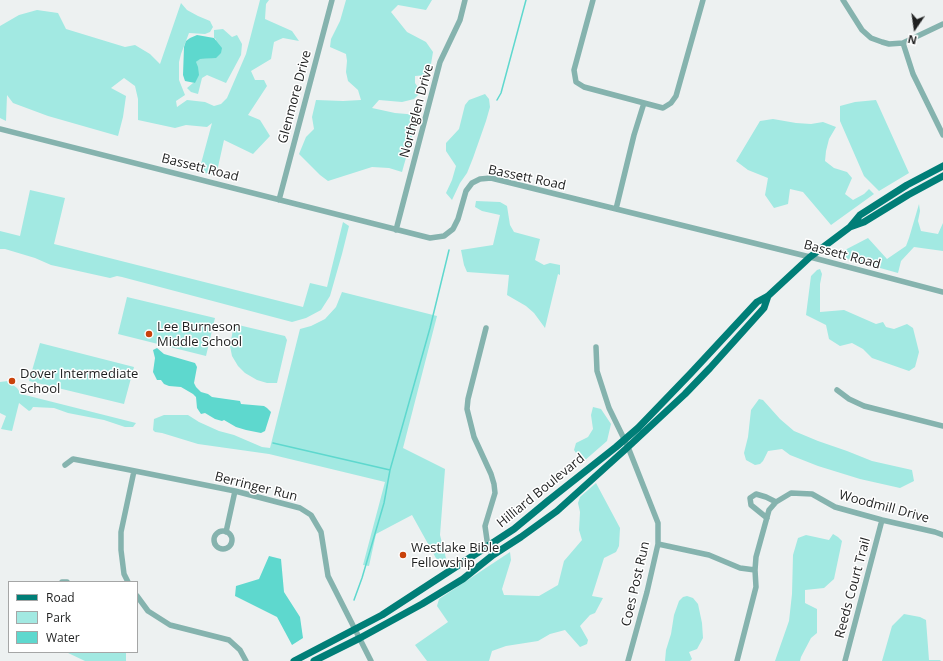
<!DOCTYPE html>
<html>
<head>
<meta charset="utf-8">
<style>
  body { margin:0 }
  #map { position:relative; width:943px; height:661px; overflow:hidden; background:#edf1f1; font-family:"Open Sans",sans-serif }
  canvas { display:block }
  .legend { position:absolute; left:8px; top:581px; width:130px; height:72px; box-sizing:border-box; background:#fff; border:1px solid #a5a6a6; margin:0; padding:5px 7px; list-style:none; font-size:12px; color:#1f2020 }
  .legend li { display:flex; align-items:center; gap:8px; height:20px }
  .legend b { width:20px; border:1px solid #a5a6a6 }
  .north { position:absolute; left:895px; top:8px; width:40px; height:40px; -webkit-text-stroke:3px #fff; paint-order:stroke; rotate:193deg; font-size:11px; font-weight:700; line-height:16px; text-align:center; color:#1f2020 }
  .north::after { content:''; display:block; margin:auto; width:14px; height:18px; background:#1f2020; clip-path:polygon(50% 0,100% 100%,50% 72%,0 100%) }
</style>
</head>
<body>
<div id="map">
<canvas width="943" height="661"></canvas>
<ul class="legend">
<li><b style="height:5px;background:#007e77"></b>Road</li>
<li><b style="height:11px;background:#a2e9e2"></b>Park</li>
<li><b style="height:11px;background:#5ed8ce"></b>Water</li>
</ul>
<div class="north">N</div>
</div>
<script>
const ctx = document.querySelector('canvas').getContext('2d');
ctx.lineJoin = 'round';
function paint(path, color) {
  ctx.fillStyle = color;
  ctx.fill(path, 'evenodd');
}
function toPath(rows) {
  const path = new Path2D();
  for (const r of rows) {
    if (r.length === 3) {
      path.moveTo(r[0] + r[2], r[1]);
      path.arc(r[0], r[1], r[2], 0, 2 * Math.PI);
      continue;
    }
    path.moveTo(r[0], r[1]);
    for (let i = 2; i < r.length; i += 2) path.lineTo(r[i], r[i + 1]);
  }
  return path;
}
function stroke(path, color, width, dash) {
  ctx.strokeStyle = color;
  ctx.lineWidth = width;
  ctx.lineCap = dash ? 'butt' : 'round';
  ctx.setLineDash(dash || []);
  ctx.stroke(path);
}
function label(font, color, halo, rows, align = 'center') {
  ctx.font = font + ' "Open Sans",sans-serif';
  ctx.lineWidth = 3;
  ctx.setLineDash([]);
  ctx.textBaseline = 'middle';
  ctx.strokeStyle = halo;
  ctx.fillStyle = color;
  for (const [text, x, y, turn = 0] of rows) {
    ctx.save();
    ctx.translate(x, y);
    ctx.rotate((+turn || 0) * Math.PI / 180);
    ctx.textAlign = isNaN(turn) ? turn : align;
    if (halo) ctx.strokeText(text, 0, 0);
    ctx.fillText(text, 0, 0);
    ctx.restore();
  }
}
paint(toPath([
  [260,0,269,0,266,4,265,19,292,31,299,41,283,38,274,42,271,59,251,71,255,80,264,80,267,86,248,115,260,120,270,136,253,154,224,140,216,176,199,171,212,123,207,127,186,125,175,128,138,120,138,99,135,86,124,78,111,88,126,96,123,117,118,136,48,116,13,103,7,95,6,121,0,118,0,26,19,15,37,10,58,13,66,29,125,47,135,45,150,54,160,64,181,3,187,10,198,16,210,21,213,27,210,32,205,34,189,33,181,54,179,62,179,80,185,95,176,101,177,107,187,100,205,102,214,106,221,104,227,98,246,54],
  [346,0,432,0,426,10,398,5,391,12,407,32,426,42,433,52,431,64,427,75,415,76,415,83,421,92,414,99,402,102,379,100,372,108,395,113,418,115,402,172,389,168,372,167,328,181,320,175,299,154,306,137,314,129,312,117,316,100,343,101,361,100,358,90,348,81,346,72,347,61,346,54,330,47,331,39,340,21],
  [223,29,232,37,237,35,242,44,241,55,226,83,207,75,202,78,198,94,191,92,187,88,193,83,195,83,196,62,199,59,211,58,216,39,214,38,214,30],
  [485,94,489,99,490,107,486,121,473,158,467,173,460,183,452,200,446,193,452,180,456,166,446,151,446,143,459,129,465,105,469,100],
  [876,100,909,173,879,191,864,176,840,121,840,106,855,102],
  [773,119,796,123,811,124,823,122,836,127,829,139,826,151,825,161,834,168,847,172,852,178,845,194,853,200,864,194,869,189,874,194,831,225,803,192,790,189,788,204,774,208,765,195,768,178,748,170,736,161,760,121],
  [30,190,65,198,54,244,303,307,310,283,327,287,343,222,349,226,342,254,330,296,321,310,306,318,292,322,122,277,117,276,110,278,51,265,35,258,5,249,0,249,0,231,20,236],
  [476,201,500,202,507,206,510,225,514,232,540,239,535,260,544,265,550,263,560,265,560,275,558,274,545,328,534,313,526,306,507,295,509,275,467,272,464,265,461,250,493,245,500,215,482,211,475,207],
  [919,204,920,211,918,221,921,231,938,234,943,223,943,251,914,247,901,261,898,273,844,258,843,251,868,238,887,259,906,246,909,238],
  [820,269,822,274,820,284,820,312,844,310,876,324,883,322,886,327,894,329,907,324,913,328,919,352,915,367,909,371,872,358,863,349,852,343,840,346,829,339,826,325,806,315,811,276,817,270],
  [342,292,437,316,403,448,445,469,440,535,448,566,442,569,412,515,376,534,369,566,363,565,385,482,269,454,198,444,162,433,155,432,153,430,154,419,164,415,188,415,199,422,219,431,234,435,262,447,270,448,300,329,311,326,325,319,336,307],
  [127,297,215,318,206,356,118,334],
  [234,324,285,336,287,340,277,383,267,383,257,380,245,373,238,366,232,356,230,346],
  [40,343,134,367,124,404,29,381],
  [8,381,17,388,21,394,136,423,133,427,125,427,104,420,68,413,54,408,33,407,31,410,29,411,19,403,12,431,1,429,6,416,0,413,0,382],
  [759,399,763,400,780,419,794,431,818,441,847,451,872,461,912,470,914,481,900,488,860,479,818,466,790,455,782,449,768,451,763,461,760,464,755,465,746,460,744,453,748,437,751,410],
  [593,407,601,409,611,424,607,441,584,461,578,456,574,450,576,443,588,437,593,429,591,415],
  [596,483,620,528,619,546,616,552,604,558,592,596,603,598,595,613,590,615,580,626,588,640,587,644,580,647,565,630,550,634,538,641,506,646,492,651,489,661,427,661,415,645,448,622,437,606,439,599,510,552,511,560,502,589,504,595,539,596,558,585,564,561,582,540,579,530,580,512,578,503,580,497],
  [833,534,838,537,842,541,834,579,824,588,805,590,805,603,817,609,817,633,811,638,801,657,800,661,775,661,789,621,792,594,793,555,798,538,806,535,829,540],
  [687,596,693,598,698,604,702,623,703,638,697,649,689,652,692,659,690,661,665,661,666,650,671,634,674,615,679,601,683,597],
  [904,614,920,617,926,620,929,660,940,660,941,661,882,661,892,626],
  [66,652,126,652,126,661,85,661]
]), '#a2e9e2');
paint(toPath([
  [197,35,214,38,222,48,221,53,216,58,200,59,196,62,198,67,199,75,195,83,185,81,183,75,184,47,186,41,190,38],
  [157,348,164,354,195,363,197,367,194,383,196,387,201,392,208,394,212,397,240,401,241,404,264,406,267,408,271,412,265,431,261,433,246,430,236,427,224,420,222,421,215,419,205,413,201,414,197,408,196,397,193,394,181,387,169,386,164,384,161,380,157,380,153,372,155,358,153,350],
  [269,556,281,559,284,592,300,617,303,638,292,645,277,617,235,596,236,586,259,579]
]), '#5ed8ce');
stroke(toPath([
  [497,100,501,93,526,0],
  [273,443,390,470],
  [354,600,362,578,384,503,390,470,430,328,449,250]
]), '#5ed8ce', 1.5);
stroke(toPath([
  [593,0,574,70,576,82,584,87,663,108,671,103,676,96,703,0],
  [843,0,862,30,871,38,882,42,889,44,903,43,943,24],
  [903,43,913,74,943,135],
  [0,129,430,238,444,236,453,229,458,219,466,191,472,183,480,179,491,178,810,257,943,292],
  [279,200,332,0],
  [616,209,634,135,644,103],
  [396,230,440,62,460,20,465,0],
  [486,328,468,399,467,409,474,437,491,474,494,484,495,493,485,526,488,547,493,555],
  [596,347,597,371,609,408,628,447,658,523,658,544,647,592,628,661],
  [837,390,849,399,864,406,943,426],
  [65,465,73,459,125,469,235,491,300,508,311,515,321,532,328,576,371,661],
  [767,518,751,505,750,498,756,494,766,497,776,502],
  [223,540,9],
  [226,532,235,491],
  [658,544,709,555,740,568,755,570],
  [62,582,67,582],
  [128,582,124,574,121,550,121,532,134,471],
  [137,596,148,611,170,625,229,640,240,650,246,661],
  [737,661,756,587,755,570,756,557,769,510,776,502,791,493,812,494,835,507,882,520,935,532,943,535],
  [845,661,882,520]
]), '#85b3ae', 5.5);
stroke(toPath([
  [850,227,864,222,908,195,943,176],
  [294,661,382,615,514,529,549,500,616,447,638,428,691,373,757,302,768,296,810,257,850,227,860,215,907,185,943,166],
  [314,661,360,638,422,604,463,579,493,555,521,537,557,511,628,447,685,394,710,368,764,308,768,296]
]), '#007e77', 7);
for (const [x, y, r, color] of [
  [149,334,4,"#c9420b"],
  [12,381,4,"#c9420b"],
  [403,555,4,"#c9420b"]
]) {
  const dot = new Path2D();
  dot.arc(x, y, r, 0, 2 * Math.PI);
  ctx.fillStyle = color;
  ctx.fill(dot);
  stroke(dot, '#fff', 1.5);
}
label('13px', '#1f2020', '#fff', [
  ["Glenmore Drive",295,97,-75],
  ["Northglen Drive",417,111,-75],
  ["Bassett Road",200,168,14],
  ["Bassett Road",527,178,12],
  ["Bassett Road",842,255,15],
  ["Berringer Run",256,487,14],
  ["Hilliard Boulevard",541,491,-39],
  ["Woodmill Drive",884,507,15],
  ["Coes Post Run",636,584,-77],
  ["Reeds Court Trail",853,588,-75]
]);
label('13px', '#1f2020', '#fff', [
  ["Lee Burneson",157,327],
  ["Middle School",157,342],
  ["Dover Intermediate",20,374],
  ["School",20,389],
  ["Westlake Bible",411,548],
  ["Fellowship",411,563]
], 'left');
</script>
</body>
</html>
